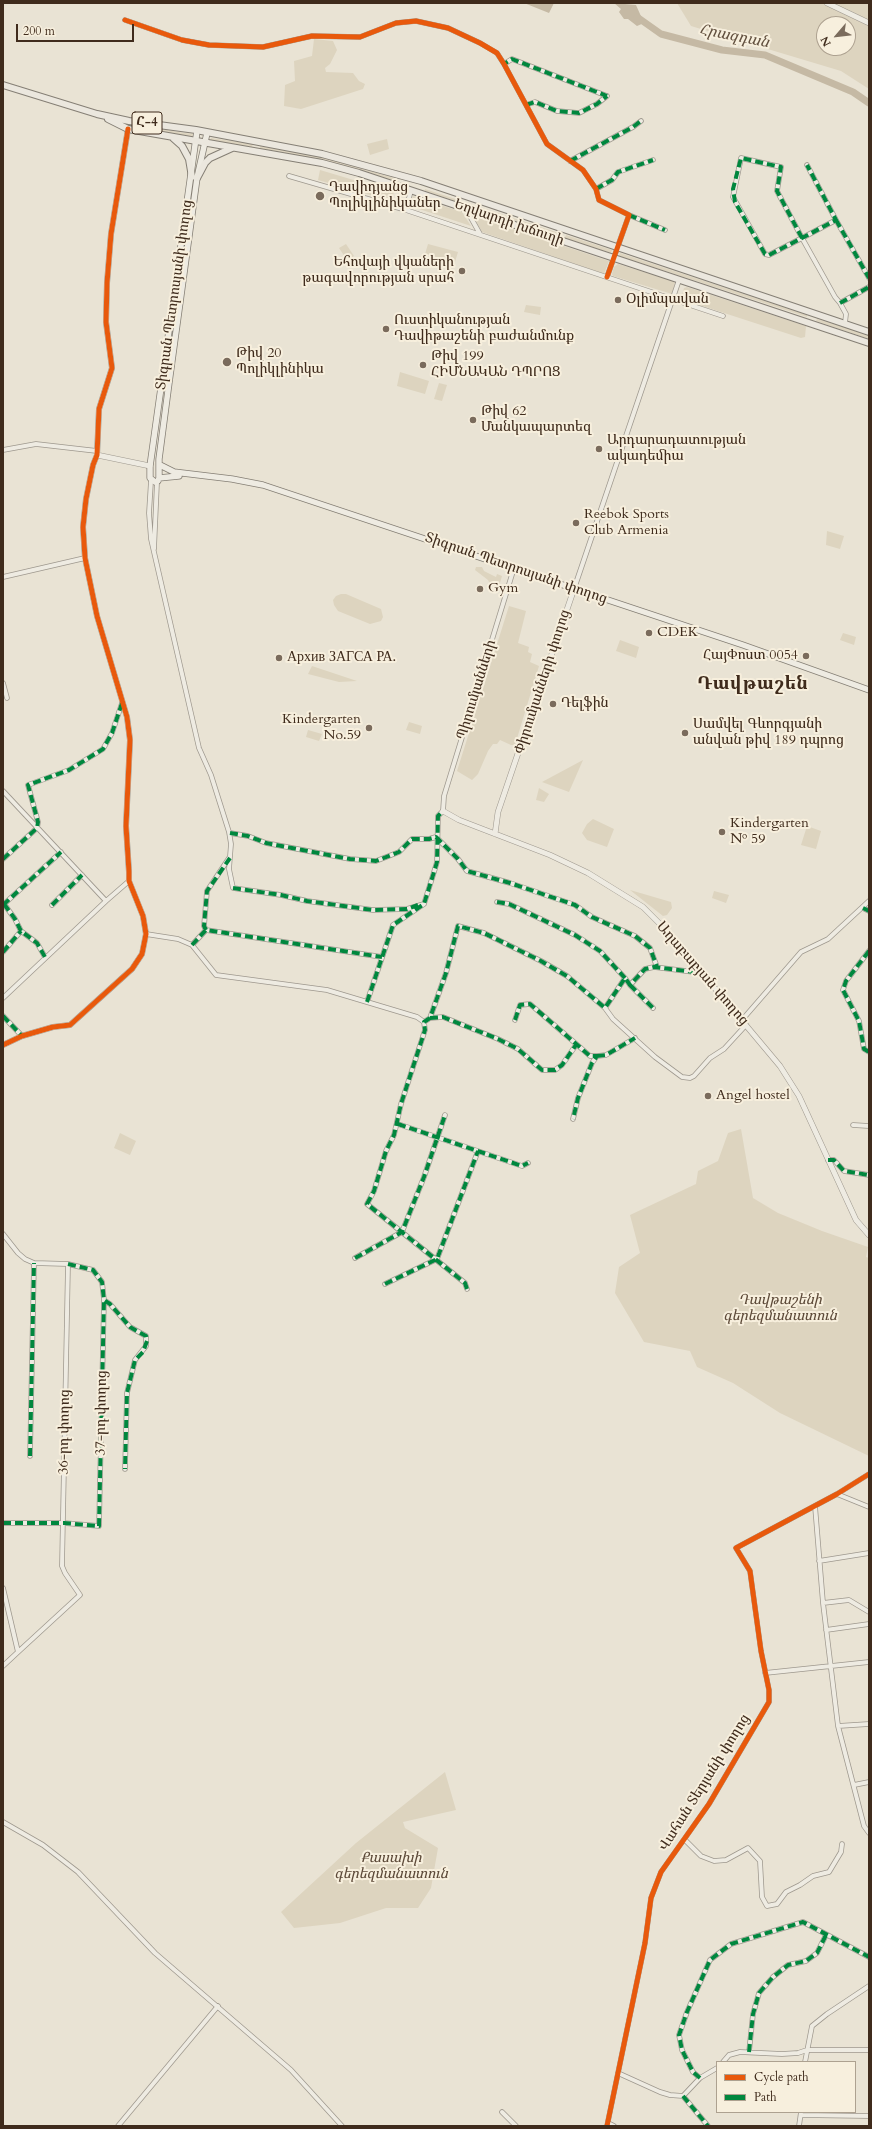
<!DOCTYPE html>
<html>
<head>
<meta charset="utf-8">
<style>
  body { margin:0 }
  #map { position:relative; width:872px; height:2129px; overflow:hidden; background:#e9e3d4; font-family:Cardo,serif }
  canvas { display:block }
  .frame { position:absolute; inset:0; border:4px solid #3f2b1c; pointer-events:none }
  .legend { position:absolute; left:716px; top:2061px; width:140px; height:52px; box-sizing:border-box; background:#f7efdd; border:1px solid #ada190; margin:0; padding:5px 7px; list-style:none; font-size:12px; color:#3f2b1c }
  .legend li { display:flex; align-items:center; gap:8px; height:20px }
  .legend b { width:20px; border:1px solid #ada190 }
  .north { position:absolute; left:816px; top:16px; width:40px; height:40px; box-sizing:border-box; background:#f7efdd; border:1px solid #ada190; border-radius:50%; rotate:242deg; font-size:11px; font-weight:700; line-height:16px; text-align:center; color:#3f2b1c }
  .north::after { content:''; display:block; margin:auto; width:14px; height:18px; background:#7a6b5c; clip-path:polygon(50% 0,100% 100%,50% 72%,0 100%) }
  .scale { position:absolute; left:16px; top:24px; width:118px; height:18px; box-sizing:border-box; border:2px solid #3f2b1c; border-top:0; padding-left:5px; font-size:12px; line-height:14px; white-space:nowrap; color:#3f2b1c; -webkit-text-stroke:3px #f7efdd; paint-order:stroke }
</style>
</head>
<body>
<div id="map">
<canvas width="872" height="2129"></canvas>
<div class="frame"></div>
<ul class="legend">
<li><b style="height:5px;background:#e8590c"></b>Cycle path</li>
<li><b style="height:5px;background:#00873e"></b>Path</li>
</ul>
<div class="north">N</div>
<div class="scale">200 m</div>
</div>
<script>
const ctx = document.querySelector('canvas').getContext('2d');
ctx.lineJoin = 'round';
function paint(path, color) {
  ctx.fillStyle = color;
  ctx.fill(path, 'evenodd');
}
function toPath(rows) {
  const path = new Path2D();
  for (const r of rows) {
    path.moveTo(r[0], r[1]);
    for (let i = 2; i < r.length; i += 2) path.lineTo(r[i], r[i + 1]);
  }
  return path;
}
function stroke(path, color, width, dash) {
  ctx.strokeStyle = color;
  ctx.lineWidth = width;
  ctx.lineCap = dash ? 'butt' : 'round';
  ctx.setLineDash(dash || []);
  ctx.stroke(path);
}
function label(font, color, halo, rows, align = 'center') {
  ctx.font = font + ' Cardo,"Noto Serif Armenian",serif';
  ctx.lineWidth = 4;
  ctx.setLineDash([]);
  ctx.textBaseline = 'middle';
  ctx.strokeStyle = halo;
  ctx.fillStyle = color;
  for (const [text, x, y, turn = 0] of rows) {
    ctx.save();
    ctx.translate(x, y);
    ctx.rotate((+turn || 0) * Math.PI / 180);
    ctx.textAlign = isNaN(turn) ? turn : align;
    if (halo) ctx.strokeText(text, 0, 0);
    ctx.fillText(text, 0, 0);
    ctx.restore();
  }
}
paint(toPath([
  [677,3,869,3,869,89,841,71,691,26],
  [824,24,848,24,848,48,824,48],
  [314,39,333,41,337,50,330,64,325,68,326,72,353,73,359,81,365,84,363,89,301,109,284,106,285,85,295,81,294,61,312,56],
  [140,125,178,132,193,134,192,138,139,128],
  [211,138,253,144,252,147,210,141],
  [387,139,389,149,370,155,367,144],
  [260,146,318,156,394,178,394,181,331,162,260,149],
  [320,170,394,192,391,201,318,180],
  [425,189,562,234,561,236,425,191],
  [413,196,462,212,471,226,410,206],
  [473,216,609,261,604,274,482,232],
  [566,235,612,250,611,253,565,238],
  [346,244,354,256,347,260,339,248],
  [428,244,458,252,455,262,425,254],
  [620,253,807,315,807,317,647,265,619,256],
  [618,264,673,281,675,283,672,294,613,276,612,274,614,267],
  [687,287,806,326,805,337,801,338,681,299,684,288],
  [526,305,541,307,540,315,524,312],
  [817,319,869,335,869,339,816,321],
  [400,372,429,381,425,394,397,386],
  [439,383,447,385,442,401,434,399],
  [827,531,844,536,840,549,826,545],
  [476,567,482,567,484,571,496,577,497,574,502,576,497,593,493,590,488,580,475,570],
  [341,594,346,594,381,609,383,617,381,621,370,624,338,611,334,605,333,600,336,596],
  [509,606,526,611,518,643,529,647,528,652,532,654,530,662,539,666,515,745,511,745,500,740,497,744,493,744,488,751,478,774,472,780,457,771],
  [843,633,856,637,854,645,840,640],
  [620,640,639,647,636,658,616,651],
  [312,666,357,681,339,682,308,674],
  [409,722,422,726,420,734,406,730],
  [308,730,322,734,319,741,306,737],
  [583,760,569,792,542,782],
  [539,788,549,794,544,802,536,800],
  [593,819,614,829,607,847,587,840,582,833,587,824],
  [807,826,821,831,816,849,801,845],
  [630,890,671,902,672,908,667,915,663,916],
  [714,891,729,895,726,903,712,898],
  [741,1129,753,1198,778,1213,822,1231,868,1247,866,1257,869,1258,869,1456,780,1413,733,1383,697,1367,690,1351,644,1342,615,1293,619,1267,640,1253,630,1215,696,1184,698,1171,718,1161,728,1133],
  [120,1133,136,1141,130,1155,114,1148],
  [445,1772,456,1810,403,1822,405,1828,438,1848,431,1888,418,1908,386,1908,340,1923,294,1928,281,1912,356,1843]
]), '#ddd4bf');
paint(toPath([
  [524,3,554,3,549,13],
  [614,3,636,5,644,23,637,26,628,19,624,19,619,12,621,9]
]), '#c5b9a4');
stroke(toPath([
  [637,17,661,34,722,50,765,55,853,92,869,103]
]), '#c5b9a4', 7);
const minor = toPath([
  [125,20,182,40,209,45,263,47,312,36,360,37,396,23,416,21,448,28,480,43,497,53,504,64,547,144,583,170,596,189,599,200,629,215,607,277],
  [504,64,512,59,607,96],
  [526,105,535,102,557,111,579,113,597,104,607,96],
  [570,161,633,127,641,121],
  [807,165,836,220,802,238,769,255,765,254,733,197,741,158,781,167,777,191,802,238,835,297,840,303,846,314,845,323],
  [289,176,406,210,723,316],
  [596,189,612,180,618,172,653,160],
  [466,209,480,234],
  [406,210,411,190],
  [629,215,665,230],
  [836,220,869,278],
  [840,303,869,287],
  [3,450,36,444,97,451],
  [151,481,149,513,151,539,199,748,211,775,229,832,231,844,229,869,233,888,281,895,307,901,373,910,407,909,424,904],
  [154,549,157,482],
  [3,577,85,558],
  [574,589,679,280],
  [3,683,7,698],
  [3,791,106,901],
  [230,833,248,836,266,843,350,859,376,861,399,852,412,839,429,839,436,837,458,859,467,871,510,883,575,905,592,917,635,936,650,948,657,967],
  [3,859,37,828,38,822,28,785,69,770,103,749,112,733,122,703],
  [497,902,509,904,575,935,600,951,625,978],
  [4,904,15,919,21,931,37,943,45,957],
  [3,905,61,852],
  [52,905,82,875],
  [863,908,869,911],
  [206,930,204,926,207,891,229,858],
  [146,934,178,939,192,945,216,975,327,990,417,1017,424,1022],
  [192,945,206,930,382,957],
  [869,951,846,981,843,990,859,1021,864,1049,869,1052],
  [3,952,21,931],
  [630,985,653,1008],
  [3,998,106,901,129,881],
  [367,1002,393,925,424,904,434,872,437,862,438,816,443,811,444,796,514,568],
  [605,1008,625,978,630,985,645,969,654,967,702,973],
  [3,1016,22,1036],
  [430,1018,443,1017,498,1039,518,1049,542,1070,555,1070,562,1065,576,1045],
  [515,1020,520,1005,530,1004,582,1049,590,1056,597,1056,592,1063,578,1098,573,1119],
  [742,1020,801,952,828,939,869,901],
  [424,1022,430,1018,446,973,458,926,484,933,541,961,567,976,605,1008,613,1019,655,1057,682,1077,690,1078,694,1076,710,1058,724,1049,746,1025],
  [424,1022,425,1030,401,1104,394,1135,386,1151,374,1191,367,1204,465,1283,467,1289],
  [597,1056,606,1055,635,1038],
  [398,1124,522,1166,528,1163],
  [853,1125,869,1126],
  [828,1160,834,1160,844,1171,869,1175],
  [3,1234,18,1253,25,1259,34,1263,68,1264,93,1270,102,1282,104,1300,110,1304,130,1327,146,1336,146,1346,135,1360,127,1393,125,1469],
  [355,1258,402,1232,424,1177,445,1115],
  [385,1284,437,1259,478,1151],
  [30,1456,34,1263],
  [837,1494,869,1507],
  [815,1506,823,1603,838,1726,864,1826,869,1833],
  [3,1523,64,1523,99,1526,104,1300],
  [819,1561,869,1553],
  [3,1588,18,1652,3,1666],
  [823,1603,849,1600,869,1612],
  [826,1630,869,1624],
  [18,1652,80,1595,65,1573,62,1566,68,1264],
  [765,1673,869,1662],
  [838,1726,869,1724],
  [854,1785,869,1782],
  [3,1822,43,1845,78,1872,155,1953,291,2070,342,2126],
  [685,1840,701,1856,714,1861,726,1860,748,1848,760,1861,762,1897,767,1906,777,1904,786,1892,800,1885,813,1876,829,1872,841,1852,842,1844],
  [749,2052,753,2014,759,1993,773,1977,788,1965,806,1961,817,1953,826,1935],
  [723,2062,729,2055,740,2052,782,2054,798,2053,807,2050,869,2050],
  [805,2062,812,2026,827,2014,869,1986],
  [618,2073,660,2092,670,2095,683,2096],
  [700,2078,693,2072,682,2050,679,2035,687,2012,710,1960,731,1944,803,1922,869,1957],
  [683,2096,700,2078,717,2068],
  [683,2096,708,2126],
  [502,2112,516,2126],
  [801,2115,869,2116],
  [608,2123,614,2126],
  [118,2126,218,2006],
  [607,2126,645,1943,651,1898,661,1872,709,1804,769,1702,769,1690,761,1651,750,1571,736,1548,837,1494,869,1474],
  [799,2126,801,2112]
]);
const tertiary = toPath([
  [827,3,869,23],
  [97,455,150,466],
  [443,811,459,820,550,855,588,873,643,907,666,930,780,1066,799,1096,856,1220,869,1235],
  [495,834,498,812,574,589],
  [3,1045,22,1036,53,1027,70,1025,132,969,142,954,146,934,143,916,129,881,129,872,126,826,130,740,127,717,97,616,85,558,83,527,86,499,93,465,97,455,99,409,112,368,106,322,107,283,111,234,128,129]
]);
const secondary = toPath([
  [197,131,150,466,150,478,155,482,158,481,159,478,159,459,169,383,197,178,207,133],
  [160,465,174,472,232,479,263,485,743,645,869,690],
  [159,478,179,476]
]);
const primary = toPath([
  [3,85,97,114,129,121,196,130,322,154,421,181,869,332],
  [108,119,128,129,322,163,359,173,869,343],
  [173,138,182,146,189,159,192,177],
  [197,178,205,163,210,158,232,148]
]);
stroke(minor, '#9e988e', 5.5);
stroke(tertiary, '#9e988e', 6);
stroke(secondary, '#857f75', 7);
stroke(primary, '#857f75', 8);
stroke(minor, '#eeebe2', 4);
stroke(tertiary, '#eeebe2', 5);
stroke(secondary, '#eeebe2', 5.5);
stroke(primary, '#ebe7de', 6);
stroke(toPath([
  [502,61,504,64,512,59,607,96],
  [526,105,535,102,557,111,579,113,597,104,607,96],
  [570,161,633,127,641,121],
  [596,189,612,180,618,172,653,160],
  [629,215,665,230],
  [836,220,869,278],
  [802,238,777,191,781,167,741,158,733,189,735,202,765,254,769,255,802,238,836,220,807,165],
  [840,303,869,287],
  [230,833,248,836,266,843,350,859,376,861,399,852,412,839,429,839,436,837,458,859,467,871,510,883,575,905,592,917,635,936,650,948,657,967],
  [3,859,37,828,38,822,28,785,69,770,103,749,112,733,122,703],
  [233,888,281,895,307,901,373,910,407,909,418,905],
  [497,902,509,904,575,935,600,951,625,978],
  [4,904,15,919,21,931,37,943,45,957],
  [3,905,61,852],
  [52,905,82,875],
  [863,908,869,911],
  [206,930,204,926,207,891,230,858],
  [192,945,206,930,382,957],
  [869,951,846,981,843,990,859,1021,864,1049,869,1052],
  [3,952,21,931],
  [630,985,653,1008],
  [367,1002,393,925,424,904,434,872,437,862,438,816,443,811],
  [3,1016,22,1036],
  [430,1018,443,1017,498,1039,518,1049,542,1070,555,1070,562,1065,576,1045],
  [515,1020,520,1005,530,1004,582,1049,590,1056,597,1056,592,1063,578,1098,573,1119],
  [597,1056,606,1055,635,1038],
  [398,1124,522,1166,528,1163],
  [828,1160,834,1160,844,1171,869,1175],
  [355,1258,402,1232,424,1177,445,1115],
  [68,1264,93,1270,102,1282,104,1300,110,1304,130,1327,146,1336,147,1341,143,1352,135,1360,127,1393,125,1469],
  [385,1284,437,1259,478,1151],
  [467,1289,465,1283,367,1204,374,1191,386,1151,394,1135,401,1104,425,1030,424,1022,430,1018,446,973,458,926,484,933,541,961,567,976,605,1008,625,978,630,985,645,969,654,967,702,973],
  [30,1456,34,1263],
  [3,1523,64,1523,99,1526,104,1300],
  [749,2052,753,2014,759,1993,773,1977,788,1965,806,1961,817,1953,826,1935],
  [700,2078,693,2072,682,2050,679,2035,687,2012,710,1960,731,1944,803,1922,869,1957],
  [683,2096,708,2126]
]), '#00873e', 4, [8, 4]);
stroke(toPath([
  [125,20,182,40,209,45,263,47,312,36,360,37,396,23,416,21,448,28,480,43,497,53,504,64,547,144,583,170,596,189,599,200,629,215,607,277],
  [3,1045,22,1036,53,1027,70,1025,132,969,142,954,146,934,143,916,129,881,129,872,126,826,130,740,127,717,97,616,85,558,83,527,86,499,93,465,97,455,99,409,112,368,106,322,107,283,111,234,128,129],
  [607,2126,645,1943,651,1898,661,1872,709,1804,769,1702,769,1690,761,1651,750,1571,736,1548,837,1494,869,1474]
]), '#e8590c', 5);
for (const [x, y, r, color] of [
  [320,196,5,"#7a6b5c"],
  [462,271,4,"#7a6b5c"],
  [618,300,4,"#7a6b5c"],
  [386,329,4,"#7a6b5c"],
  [227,362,5,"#7a6b5c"],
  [423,365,4,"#7a6b5c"],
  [473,420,4,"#7a6b5c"],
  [599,449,4,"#7a6b5c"],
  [576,523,4,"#7a6b5c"],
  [480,589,4,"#7a6b5c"],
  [649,633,4,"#7a6b5c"],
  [806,656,4,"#7a6b5c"],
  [279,658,4,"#7a6b5c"],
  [553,704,4,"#7a6b5c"],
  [369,728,4,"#7a6b5c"],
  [685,733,4,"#7a6b5c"],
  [722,832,4,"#7a6b5c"],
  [708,1096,4,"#7a6b5c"]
]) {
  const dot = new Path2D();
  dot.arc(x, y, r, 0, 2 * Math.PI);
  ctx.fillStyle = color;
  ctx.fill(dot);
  stroke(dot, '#f7efdd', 1.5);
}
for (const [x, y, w] of [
  [147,123,30]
]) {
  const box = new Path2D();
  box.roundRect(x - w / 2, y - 11, w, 22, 3);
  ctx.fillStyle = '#f7efdd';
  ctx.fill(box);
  stroke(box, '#3f2b1c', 1);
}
label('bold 13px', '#3f2b1c', null, [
  ["Հ-4",147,123]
]);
label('14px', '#3f2b1c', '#f7efdd', [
  ["Դավիդյանց",329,188],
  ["Պոլիկլինիկաներ",329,204],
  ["Եհովայի վկաների",454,263,"right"],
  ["թագավորության սրահ",454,279,"right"],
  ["Օլիմպավան",626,300],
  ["Ուստիկանության",394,321],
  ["Դավիթաշենի բաժանմունք",394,337],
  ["Թիվ 20",236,354],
  ["Պոլիկլինիկա",236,370],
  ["Թիվ 199",431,357],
  ["ՀԻՄՆԱԿԱՆ ԴՊՐՈՑ",431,373],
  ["Թիվ 62",481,412],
  ["Մանկապարտեզ",481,428],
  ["Արդարադատության",607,441],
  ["ակադեմիա",607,457],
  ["Reebok Sports",584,515],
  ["Club Armenia",584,531],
  ["Gym",488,589],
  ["CDEK",657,633],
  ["ՀայՓոստ 0054",798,656,"right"],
  ["Архив ЗАГСА РА.",287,658],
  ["Դելֆին",561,704],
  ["Kindergarten",361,720,"right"],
  ["No.59",361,736,"right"],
  ["Սամվել Գևորգյանի",693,725],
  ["անվան թիվ 189 դպրոց",693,741],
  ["Kindergarten",730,824],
  ["№ 59",730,840],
  ["Angel hostel",716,1096]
], 'left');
label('14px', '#3f2b1c', '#f7efdd', [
  ["Եղվարդի խճուղի",509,223,19],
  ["Տիգրան Պետրոսյանի փողոց",175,295,-82],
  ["Տիգրան Պետրոսյանի փողոց",516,569,19],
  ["Փիրումյանների փողոց",543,682,-72],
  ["Պիրումյանների",477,690,-73],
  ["Աղաբաբյան փողոց",702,974,49],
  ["37-րդ փողոց",102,1413,-89],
  ["36-րդ փողոց",65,1432,-89],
  ["Վահան Տերյանի փողոց",705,1783,-58]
]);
label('italic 14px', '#5d4a39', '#f7efdd', [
  ["Դավթաշենի",780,1301],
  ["գերեզմանատուն",780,1317],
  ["Քասախի",391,1859],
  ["գերեզմանատուն",391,1875]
]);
label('italic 15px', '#62503f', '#f7efdd', [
  ["Հրազդան",734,37,11]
]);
ctx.letterSpacing = '1px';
label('bold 18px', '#3f2b1c', '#f7efdd', [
  ["Դավթաշեն",753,685]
]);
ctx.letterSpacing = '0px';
</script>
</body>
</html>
